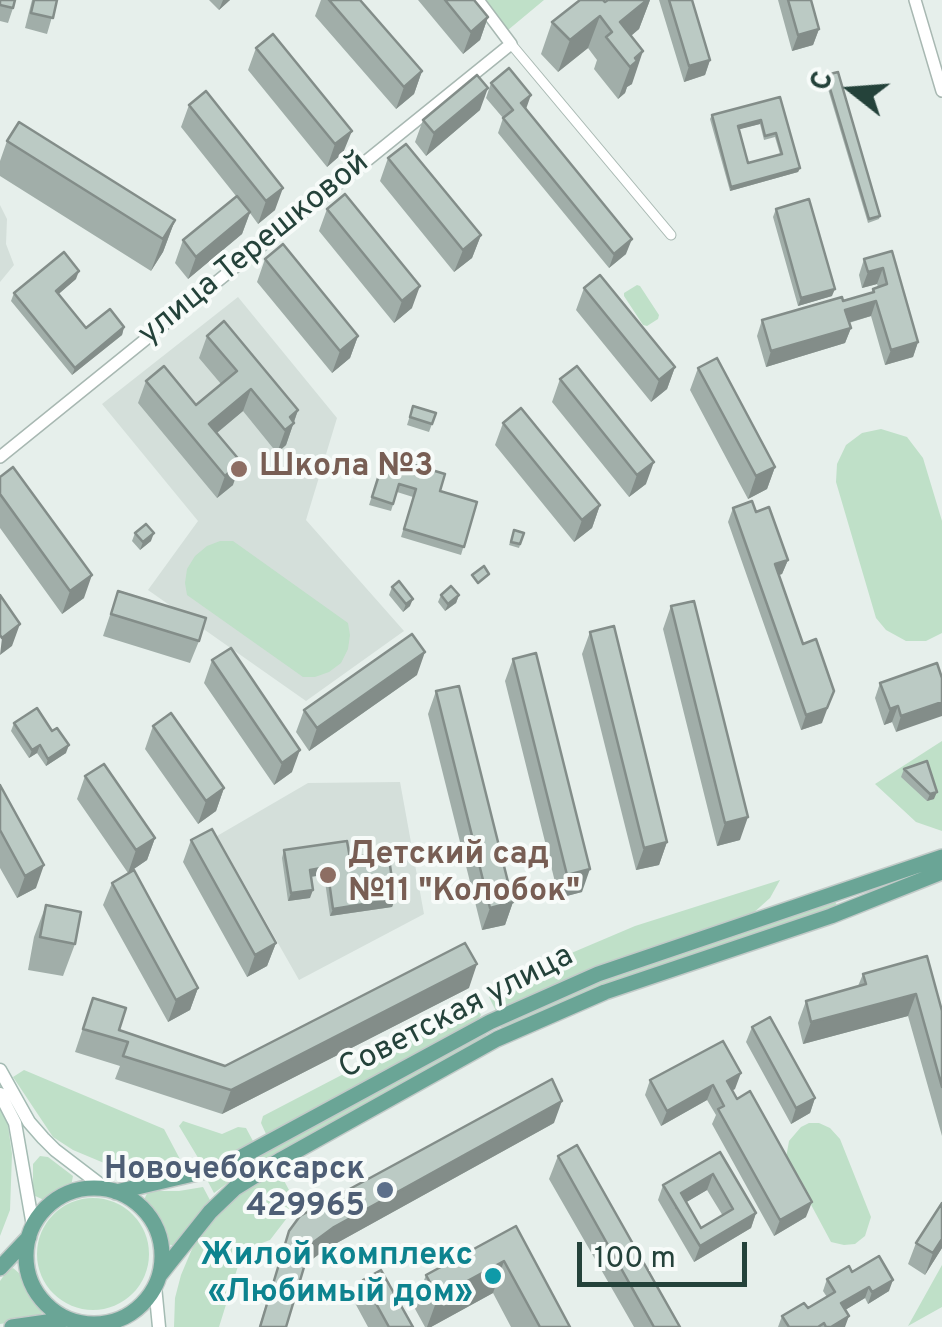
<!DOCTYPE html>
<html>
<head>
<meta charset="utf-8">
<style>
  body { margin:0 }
  #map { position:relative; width:942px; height:1327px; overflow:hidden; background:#e6efeb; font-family:Overpass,sans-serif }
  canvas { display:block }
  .north { position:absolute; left:802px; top:40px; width:100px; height:100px; -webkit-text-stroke:8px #f7fbf9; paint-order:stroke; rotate:287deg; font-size:28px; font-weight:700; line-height:40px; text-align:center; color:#24423a }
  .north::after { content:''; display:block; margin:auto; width:35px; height:45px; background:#24423a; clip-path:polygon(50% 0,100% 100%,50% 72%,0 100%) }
  .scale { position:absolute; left:577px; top:1242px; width:170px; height:45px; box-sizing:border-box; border:5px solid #24423a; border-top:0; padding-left:12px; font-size:30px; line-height:35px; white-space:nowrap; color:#24423a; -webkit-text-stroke:8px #f7fbf9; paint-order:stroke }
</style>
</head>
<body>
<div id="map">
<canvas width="942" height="1327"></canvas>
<div class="north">С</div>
<div class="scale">100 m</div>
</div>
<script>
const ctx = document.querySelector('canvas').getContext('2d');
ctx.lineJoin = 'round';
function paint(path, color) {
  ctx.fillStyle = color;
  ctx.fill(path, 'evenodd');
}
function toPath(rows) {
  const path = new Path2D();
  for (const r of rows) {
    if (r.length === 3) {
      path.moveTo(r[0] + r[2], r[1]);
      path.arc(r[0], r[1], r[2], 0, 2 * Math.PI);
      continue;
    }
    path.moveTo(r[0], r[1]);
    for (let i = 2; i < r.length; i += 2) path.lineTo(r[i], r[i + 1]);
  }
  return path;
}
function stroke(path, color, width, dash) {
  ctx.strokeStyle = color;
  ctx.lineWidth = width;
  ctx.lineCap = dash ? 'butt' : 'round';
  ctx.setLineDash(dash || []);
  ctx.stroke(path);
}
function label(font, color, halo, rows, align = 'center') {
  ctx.font = font + ' Overpass,sans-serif';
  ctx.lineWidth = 8;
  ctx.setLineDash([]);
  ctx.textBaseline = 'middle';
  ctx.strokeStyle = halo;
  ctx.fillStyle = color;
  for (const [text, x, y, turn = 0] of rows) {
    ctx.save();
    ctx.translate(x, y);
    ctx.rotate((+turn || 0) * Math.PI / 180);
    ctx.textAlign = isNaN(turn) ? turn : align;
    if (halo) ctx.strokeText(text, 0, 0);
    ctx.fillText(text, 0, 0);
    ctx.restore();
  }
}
paint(toPath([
  [0,205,7,219,6,244,14,265,0,282],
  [238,297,337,418,306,520,404,631,306,701,148,590,198,521,102,404],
  [400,782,424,914,299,980,217,836,308,783]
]), '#d4dfda');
paint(toPath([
  [486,0,544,0,508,30],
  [637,285,640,286,659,315,658,319,647,326,643,325,624,296,624,293],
  [881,429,907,437,923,458,942,521,942,633,926,641,906,641,886,630,876,618,836,482,837,464,846,445,862,433],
  [220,541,233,541,348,623,350,635,348,649,341,663,329,672,315,677,303,677,187,595,185,583,187,569,195,556,207,546],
  [942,741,942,831,916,822,875,784],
  [780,880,770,898,751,915,497,1013,489,997,496,985,635,926],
  [835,901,837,906,602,986,503,1030,500,1025,600,980],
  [476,1005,481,1015,475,1025,274,1135,266,1134,261,1123,263,1116],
  [485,1032,488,1039,244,1171,214,1193,206,1178],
  [24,1070,164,1129,182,1163,163,1169,137,1169,104,1163,73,1150,53,1137,13,1077],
  [0,1103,7,1119,12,1154,10,1210,0,1236],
  [183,1121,222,1134,238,1127,246,1128,253,1141,249,1150,220,1162,203,1166,179,1126],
  [809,1123,819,1123,830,1128,840,1139,871,1217,865,1236,855,1244,844,1245,831,1242,786,1158,789,1141,801,1127],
  [40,1156,48,1157,73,1176,71,1186,44,1200,33,1195,33,1164],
  [281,1175,297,1205,270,1240,243,1250,219,1327,174,1327,175,1298,181,1275,192,1249,213,1215,260,1177],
  [203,1187,211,1202,192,1222,176,1247,166,1243,164,1229,155,1211,144,1200,148,1191,179,1191],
  [93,1254,56],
  [942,1265,942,1307,908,1326],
  [13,1268,19,1273,32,1300,42,1312,41,1318,0,1324,0,1281,7,1271]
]), '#bfe0c8');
const minor = toPath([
  [511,44,671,235]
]);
const tertiary = toPath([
  [915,0,942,91],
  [0,457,511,44,478,0]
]);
const secondary = toPath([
  [0,1070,29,1122,43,1138,55,1150,106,1189],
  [0,1094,15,1123,33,1226],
  [155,1286,159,1327],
  [76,1322,84,1327]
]);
const primary = toPath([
  [94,1256,68],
  [116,1192,223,1167,490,1022,598,974,942,857],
  [0,1268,29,1237],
  [159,1276,210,1212,235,1188,282,1159,497,1039,605,992,831,916,942,872],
  [12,1327,68,1319]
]);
stroke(minor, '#a8b8b2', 11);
stroke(tertiary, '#a8b8b2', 14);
stroke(secondary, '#a4bbb3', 15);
stroke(primary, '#c2cac8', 18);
stroke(minor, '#fff', 9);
stroke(tertiary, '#fff', 11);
stroke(secondary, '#fff', 12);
stroke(primary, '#6aa596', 15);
paint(toPath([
  [0,0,13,8,8,23,0,21],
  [32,0,57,0,47,34,25,28],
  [209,0,230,0,219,10],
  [321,0,360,0,422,71,414,94,396,109,315,16],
  [418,0,474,0,488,17,480,40,463,54],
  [608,0,650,0,639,29,631,36,632,84,627,87,625,93,618,99,594,69,597,60,588,48,558,72,541,54,552,22],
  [659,0,692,0,710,60,705,75,684,82],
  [778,0,811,0,819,29,813,45,792,51],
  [256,48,343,153,327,167,248,70],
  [826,75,880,216,879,219,868,223,825,79],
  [491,83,526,109,626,254,609,268,498,133,503,118,486,98],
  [780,97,800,168,798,172,730,191,710,119,712,115],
  [760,124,764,140,775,137,780,154,748,163,739,129],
  [189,105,275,210,258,224,250,213,242,234,188,279,175,263,183,240,236,196,181,127],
  [480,110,426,156,415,142,423,120],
  [7,141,175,220,163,252,151,271,0,176,0,161],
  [388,158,481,235,472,258,454,272,380,181],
  [327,209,412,308,394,323,319,231],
  [776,209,832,296,798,306,773,217],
  [892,251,918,342,913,357,885,365,871,316,849,323,851,328,845,343,766,367,757,336,762,320,871,293,873,289,878,287,877,284,862,288,859,275,864,259],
  [265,259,358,336,350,358,332,373,257,282],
  [76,279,58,294,86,328,124,327,122,335,72,375,11,301,14,293],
  [584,288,675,367,667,389,651,402,576,310],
  [207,336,298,410,286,445,277,453,243,411,217,433,233,485,217,498,138,403,146,381,196,405,221,384,199,358],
  [698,368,775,467,767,489,748,499,690,390],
  [560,379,646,484,629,497,552,402],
  [413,406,436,413,429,432,407,425],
  [503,423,600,505,592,528,574,542,495,445],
  [385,456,440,491,477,502,461,555,401,537,413,497,397,492,391,511,369,505],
  [0,477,84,598,62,614,0,528],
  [733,508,756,512,788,560,782,574,779,575,822,723,801,730,728,522],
  [514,530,524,533,519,548,509,545],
  [135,533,151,541,140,550,132,541],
  [392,587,410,606,403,612,389,595],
  [118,591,199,641,190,663,103,636],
  [441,595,459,595,456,603,445,611,438,602],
  [671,606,740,840,717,846,663,629],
  [590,632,667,842,659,865,636,870,582,654],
  [513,659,582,892,559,898,505,681],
  [212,660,292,772,274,785,204,683],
  [417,675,309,751,296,732,304,710],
  [942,678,896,732,892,722,884,725,875,698,880,683],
  [436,691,513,902,505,925,482,930,428,714],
  [14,723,52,731,66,753,46,766,37,753,29,758,11,731],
  [153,726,224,788,216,811,198,824,145,749],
  [904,769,934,799,927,801,901,777],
  [85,776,155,838,147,860,128,873,77,799],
  [0,785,36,888,17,898,0,868],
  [191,840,276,943,267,966,247,977,183,862],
  [284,850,350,858,395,899,392,907,330,916,324,875,311,877,310,898,288,901,282,858],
  [112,883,198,988,190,1010,168,1022,103,905],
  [46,905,75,944,63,976,28,970,34,937],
  [927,956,942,1011,942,1136,908,1016,803,1044,798,1023,806,1001,858,986,863,974],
  [469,988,222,1114,115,1079,120,1066,75,1052,93,998,119,1030,225,1066],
  [752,1027,815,1098,810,1113,791,1124,746,1042],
  [723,1041,735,1089,732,1090,806,1217,774,1236,712,1124,716,1115,707,1100,661,1126,645,1095,650,1080],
  [554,1123,326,1249,304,1265,286,1327,259,1327,289,1231],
  [720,1152,756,1213,751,1228,694,1262,658,1200,663,1185],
  [707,1190,723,1216,701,1228,686,1202],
  [558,1156,680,1327,634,1327,549,1179],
  [516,1226,570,1327,511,1327,493,1293,431,1327,425,1327,414,1307,426,1275],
  [916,1243,942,1248,925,1275,908,1264],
  [852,1272,889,1291,868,1304,865,1298,845,1310,845,1327,778,1327,782,1316,808,1308,827,1297,823,1291,827,1279],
  [363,1280,413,1327,368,1327,355,1303]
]), '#a1aea9');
paint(toPath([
  [223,0,230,0,219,10],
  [647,0,650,0,639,29,615,49,620,22],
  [600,16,588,48,558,72,570,40],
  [488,17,480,40,463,54,471,32],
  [819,29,813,45,792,51,798,35],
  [643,51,632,84,627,87,625,93,618,99,630,67,635,58],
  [710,60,705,75,684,82,689,66],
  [422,71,414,94,396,109,404,87],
  [488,88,480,110,426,156,434,133],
  [531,95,526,109,521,103],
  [761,120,760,124,737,130,738,126],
  [352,131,343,153,327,167,335,144],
  [800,168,798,172,730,191,731,187],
  [283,188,275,210,258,224,266,201],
  [250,212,242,234,188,279,196,257],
  [175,220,163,252,151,271,163,239],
  [481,235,472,258,454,272,463,250],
  [632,239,626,254,609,268,614,254],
  [883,268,877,284,862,288,868,272],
  [79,271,76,279,53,299,56,291],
  [420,286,412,308,394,323,402,301],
  [835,289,832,296,798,306,801,298],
  [876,301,871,316,840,325,845,310],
  [124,327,122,335,72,375,75,368],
  [851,328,845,343,766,367,771,351],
  [358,336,350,358,332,373,340,351],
  [918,342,913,357,885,365,891,350],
  [675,367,667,389,651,402,659,380],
  [251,389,243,411,201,446,209,424],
  [298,410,286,445,277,453,290,417],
  [241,462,233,485,217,498,225,476],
  [654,462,646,484,629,497,637,475],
  [775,467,767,489,748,499,756,476],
  [600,505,592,528,574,542,582,520],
  [154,533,151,541,140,550,143,542],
  [788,560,782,574,770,578,775,564],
  [92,575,84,598,62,614,70,591],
  [459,595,456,603,445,611,448,604],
  [413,599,410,606,403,612,406,604],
  [20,624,12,646,0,655,2,638],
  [425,652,417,675,309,751,317,728],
  [834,691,822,723,801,730,806,715],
  [942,702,942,716,896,732,901,716],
  [898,706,892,722,884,725,890,709],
  [40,745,37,753,29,758,32,750],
  [69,745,66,753,46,766,48,759],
  [300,750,292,772,274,785,282,763],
  [224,788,216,811,198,824,206,801],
  [937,792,934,799,927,801,930,794],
  [748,817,740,840,717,846,725,823],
  [155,838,147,860,128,873,136,850],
  [667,842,659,865,636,870,644,848],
  [44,865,36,888,17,898,25,876],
  [327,867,324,875,307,877,310,870],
  [590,869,582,892,559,898,567,875],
  [313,890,310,898,288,901,291,893],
  [395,899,392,907,330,916,333,909],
  [513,902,505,925,482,930,490,908],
  [276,943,267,966,247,977,255,955],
  [477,964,469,988,222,1114,231,1090],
  [198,988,190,1010,168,1022,176,1000],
  [916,994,908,1016,803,1044,811,1022],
  [741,1073,735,1089,722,1096,727,1081],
  [713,1085,707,1100,661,1126,667,1111],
  [815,1098,810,1113,791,1124,796,1108],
  [562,1101,554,1123,326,1249,302,1267,311,1244,334,1227],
  [713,1174,707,1190,675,1209,681,1193],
  [812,1202,806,1217,774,1236,780,1220],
  [756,1213,751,1228,694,1262,700,1246],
  [942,1239,942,1248,925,1275,933,1253],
  [504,1261,493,1293,431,1327,427,1327,438,1297],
  [893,1280,889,1291,868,1304,872,1292],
  [869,1287,865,1298,837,1315,841,1303],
  [849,1316,845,1327,831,1327]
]), '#838d89');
const building = toPath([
  [0,0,15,0,13,8,0,5,0,0],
  [34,0,57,0,53,18,31,13,34,0],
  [329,0,360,0,422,71,404,87,329,0],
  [445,0,474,0,488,17,471,32,445,0],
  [580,0,603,0,605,2,608,0,647,0,620,22,643,51,635,58,637,61,630,67,606,37,612,32,600,16,570,40,552,22,580,0],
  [669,0,692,0,710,60,689,66,669,0],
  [788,0,811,0,819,29,798,35,788,0],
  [273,34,352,131,335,144,256,48,273,34],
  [509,68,531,95,521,103,632,239,614,254,503,118,513,110,491,83,509,68],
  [838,72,880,216,869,219,826,75,838,72],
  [477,75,488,88,434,133,423,120,477,75],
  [206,91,283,188,266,201,189,105,206,91],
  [780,97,800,168,731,187,712,115,780,97],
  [761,120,765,136,776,133,782,154,748,163,738,126,761,120],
  [19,122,175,220,163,239,7,141,19,122],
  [406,144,481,235,463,250,388,158,406,144],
  [345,194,420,286,402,301,327,209,345,194],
  [237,196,250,212,196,257,183,240,237,196],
  [809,199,835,289,801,298,776,209,809,199],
  [283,244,358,336,340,351,265,259,283,244],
  [892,251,918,342,891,350,876,301,845,310,851,328,771,351,762,320,842,297,843,301,874,292,873,289,887,284,883,268,868,272,864,259,892,251],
  [64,252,79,271,56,291,86,328,110,309,124,327,75,368,14,293,64,252],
  [600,275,675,367,659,380,584,288,600,275],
  [224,321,298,410,290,417,294,423,285,430,251,389,209,424,241,462,225,476,146,381,164,366,196,405,237,371,207,336,224,321],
  [717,358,775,467,756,476,698,368,717,358],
  [577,366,654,462,637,475,560,379,577,366],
  [413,406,436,413,432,424,410,417,413,406],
  [521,408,600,505,582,520,503,423,521,408],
  [385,456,445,474,440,491,477,502,464,547,404,529,416,489,399,484,393,504,372,497,385,456],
  [13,467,92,575,70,591,0,494,0,477,13,467],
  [752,501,756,512,769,507,788,560,775,564,803,644,816,639,834,691,827,708,806,715,733,508,752,501],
  [146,524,154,533,143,542,135,533,146,524],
  [514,530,524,533,520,544,511,542,514,530],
  [484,566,489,574,478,583,472,575,484,566],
  [399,581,413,599,406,604,392,587,399,581],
  [451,586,459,595,448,604,441,595,451,586],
  [118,591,206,618,199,641,111,614,118,591],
  [0,595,20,624,2,638,0,635,0,595],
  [694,601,748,817,725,823,671,606,694,601],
  [614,626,667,842,644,848,590,632,614,626],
  [412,634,425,652,317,728,304,710,412,634],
  [231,648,300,750,282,763,212,660,231,648],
  [536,653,590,869,567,875,513,659,536,653],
  [937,663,942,678,942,702,901,716,898,706,890,709,880,683,937,663],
  [459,686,513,902,490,908,436,691,459,686],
  [37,708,52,731,57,728,69,745,48,759,40,745,32,750,14,723,37,708],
  [171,713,224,788,206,801,153,726,171,713],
  [927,761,937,792,930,794,904,769,927,761],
  [104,764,155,838,136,850,85,776,104,764],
  [0,785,44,865,25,876,0,830,0,785],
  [212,829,276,943,255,955,191,840,212,829],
  [347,841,350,858,388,852,395,899,333,909,327,867,310,870,313,890,291,893,284,850,347,841],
  [134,870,198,988,176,1000,112,883,134,870],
  [46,905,81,912,75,944,40,937,46,905],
  [465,943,477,964,231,1090,123,1056,128,1042,83,1029,93,998,126,1008,119,1030,225,1066,465,943],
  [927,956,942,1011,942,1087,916,994,811,1022,806,1001,866,984,863,974,927,956],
  [770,1017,815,1098,796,1108,752,1027,770,1017],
  [723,1041,741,1073,727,1081,737,1099,750,1091,812,1202,780,1220,718,1109,724,1106,713,1085,667,1111,650,1080,723,1041],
  [552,1079,562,1101,334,1227,311,1244,286,1327,260,1327,289,1231,300,1216,552,1079],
  [577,1145,680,1327,654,1327,558,1156,577,1145],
  [720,1152,756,1213,700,1246,663,1185,720,1152],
  [713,1174,733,1209,701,1228,681,1193,713,1174],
  [942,1203,942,1239,933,1253,916,1243,942,1203],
  [516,1226,570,1327,540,1327,504,1261,438,1297,426,1275,516,1226],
  [879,1256,893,1280,872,1292,869,1287,841,1303,849,1316,831,1327,826,1327,824,1323,818,1327,789,1327,782,1316,804,1303,808,1308,835,1292,827,1279,849,1266,852,1272,879,1256],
  [381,1270,413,1327,389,1327,363,1280,381,1270]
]);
paint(building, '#bbcac4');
stroke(building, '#838d89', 2.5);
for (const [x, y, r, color] of [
  [239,469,10,"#8d6e63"],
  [328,875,10,"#8d6e63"],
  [385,1190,10,"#5c6f8a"],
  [493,1276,10,"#0f9aa8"]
]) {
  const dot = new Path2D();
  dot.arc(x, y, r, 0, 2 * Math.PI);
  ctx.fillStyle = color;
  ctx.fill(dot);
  stroke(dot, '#f7fbf9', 4);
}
label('32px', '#24423a', '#f7fbf9', [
  ["улица Терешковой",255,250,-39],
  ["Советская улица",457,1014,-27]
]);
label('bold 32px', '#785e54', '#f7fbf9', [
  ["Школа №3",259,469],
  ["Детский сад",348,857],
  ["№11 \"Колобок\"",348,894]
], 'left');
label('bold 32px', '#4e5e75', '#f7fbf9', [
  ["Новочебоксарск",365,1172],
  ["429965",365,1209]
], 'right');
label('bold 32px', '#0d838f', '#f7fbf9', [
  ["Жилой комплекс",473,1258],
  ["«Любимый дом»",473,1295]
], 'right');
</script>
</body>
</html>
